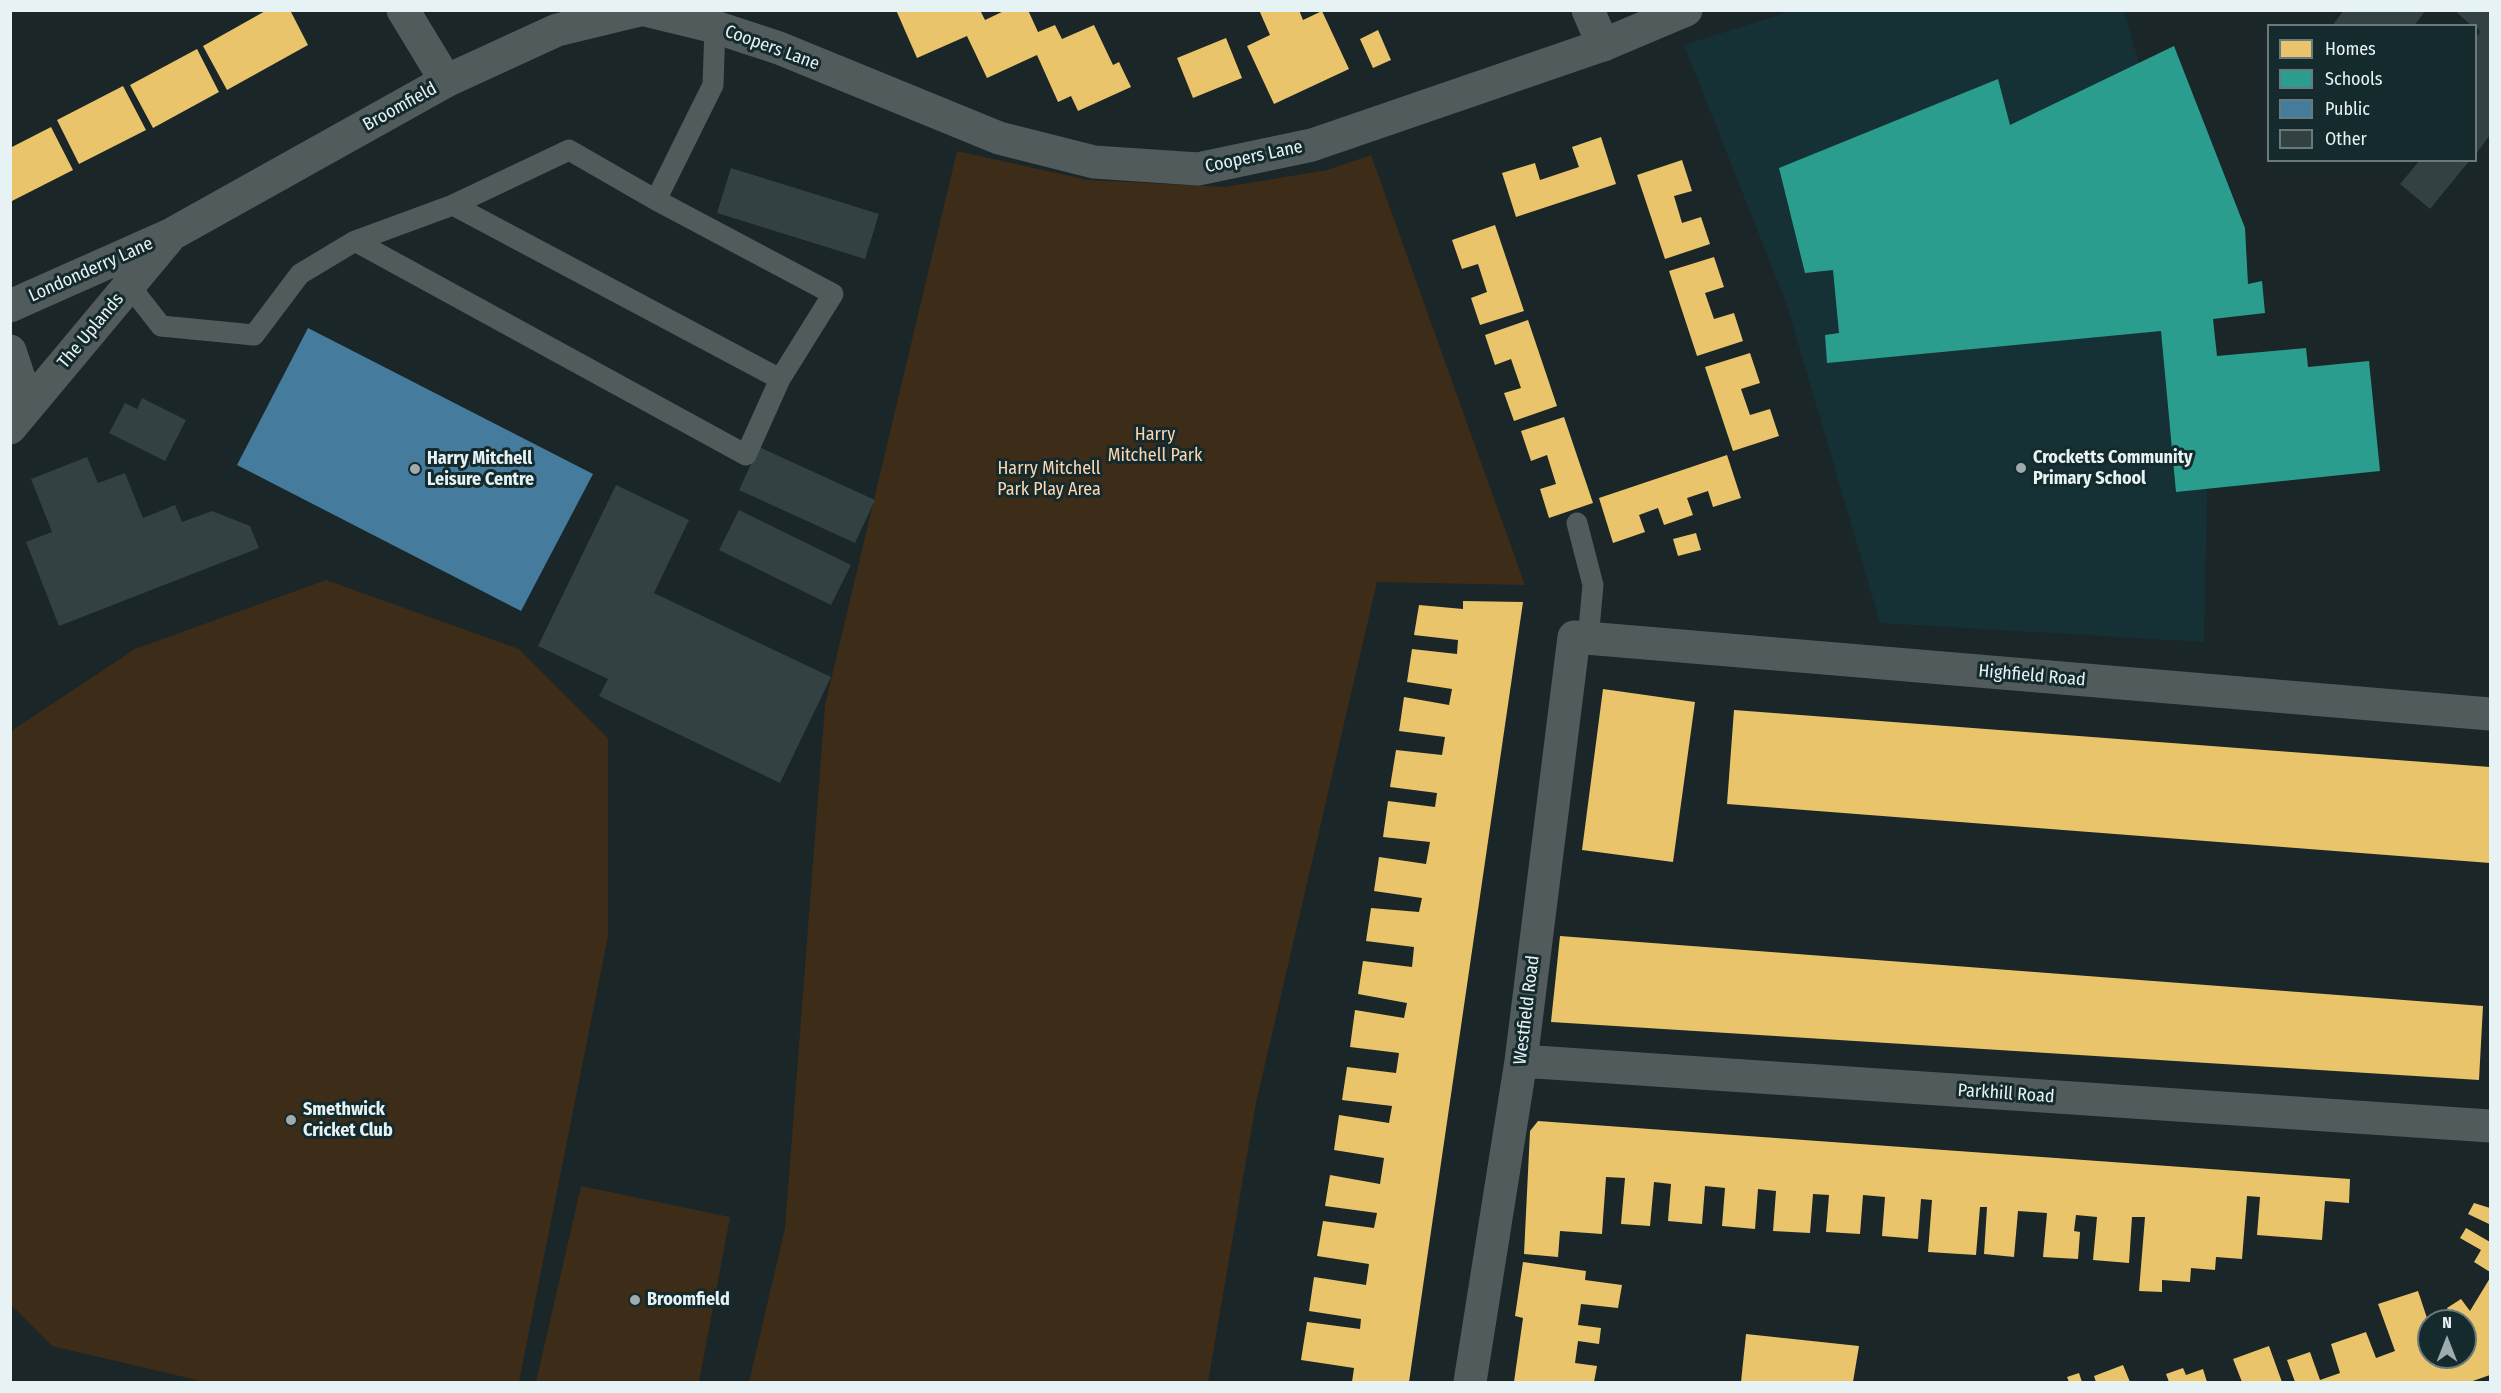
<!DOCTYPE html>
<html>
<head>
<meta charset="utf-8">
<style>
  body { margin:0 }
  #map { position:relative; width:2501px; height:1393px; overflow:hidden; background:#1a2627; font-family:"Fira Sans Condensed",sans-serif }
  canvas { display:block }
  .frame { position:absolute; inset:0; border:12px solid #e6f2f4; pointer-events:none }
  .legend { position:absolute; left:2267px; top:24px; width:210px; height:138px; box-sizing:border-box; background:#152a2c; border:2px solid #697a7c; margin:0; padding:8px 10px; list-style:none; font-size:18px; color:#e6f2f4 }
  .legend li { display:flex; align-items:center; gap:12px; height:30px }
  .legend b { width:30px; border:2px solid #697a7c }
  .north { position:absolute; left:2417px; top:1309px; width:60px; height:60px; box-sizing:border-box; background:#152a2c; border:2px solid #697a7c; border-radius:50%; rotate:0deg; font-size:16px; font-weight:700; line-height:24px; text-align:center; color:#e6f2f4 }
  .north::after { content:''; display:block; margin:auto; width:21px; height:27px; background:#9fabac; clip-path:polygon(50% 0,100% 100%,50% 72%,0 100%) }
</style>
</head>
<body>
<div id="map">
<canvas width="2501" height="1393"></canvas>
<div class="frame"></div>
<ul class="legend">
<li><b style="height:16px;background:#e9c46a"></b>Homes</li>
<li><b style="height:16px;background:#2a9d8f"></b>Schools</li>
<li><b style="height:16px;background:#457b9d"></b>Public</li>
<li><b style="height:16px;background:#334143"></b>Other</li>
</ul>
<div class="north">N</div>
</div>
<script>
const ctx = document.querySelector('canvas').getContext('2d');
ctx.lineJoin = 'round';
function paint(path, color) {
  ctx.fillStyle = color;
  ctx.fill(path, 'evenodd');
}
function toPath(rows) {
  const path = new Path2D();
  for (const r of rows) {
    path.moveTo(r[0], r[1]);
    for (let i = 2; i < r.length; i += 2) path.lineTo(r[i], r[i + 1]);
  }
  return path;
}
function stroke(path, color, width, dash) {
  ctx.strokeStyle = color;
  ctx.lineWidth = width;
  ctx.lineCap = dash ? 'butt' : 'round';
  ctx.setLineDash(dash || []);
  ctx.stroke(path);
}
function label(font, color, halo, rows, align = 'center') {
  ctx.font = font + ' "Fira Sans Condensed",sans-serif';
  ctx.lineWidth = 6;
  ctx.setLineDash([]);
  ctx.textBaseline = 'middle';
  ctx.strokeStyle = halo;
  ctx.fillStyle = color;
  for (const [text, x, y, turn = 0] of rows) {
    ctx.save();
    ctx.translate(x, y);
    ctx.rotate((+turn || 0) * Math.PI / 180);
    ctx.textAlign = isNaN(turn) ? turn : align;
    if (halo) ctx.strokeText(text, 0, 0);
    ctx.fillText(text, 0, 0);
    ctx.restore();
  }
}
paint(toPath([
  [1791,11,2124,11,2211,312,2204,642,1880,623,1787,305,1684,45]
]), '#163135');
paint(toPath([
  [957,151,1088,180,1224,187,1327,170,1371,155,1525,585,1377,582,1256,1103,1208,1382,749,1382,785,1228,825,705],
  [326,580,519,649,608,738,608,936,519,1382,205,1382,52,1346,11,1305,11,731,135,649],
  [581,1186,730,1217,699,1382,536,1382]
]), '#3d2c18');
paint(toPath([
  [267,10,290,10,308,45,227,90,203,46],
  [896,10,980,10,985,20,1006,10,1028,10,1038,32,1055,25,1062,39,1094,25,1113,65,1119,62,1131,87,1078,111,1071,96,1058,102,1037,55,987,78,967,36,917,58],
  [1259,10,1299,10,1303,20,1322,11,1349,69,1274,104,1247,46,1270,35],
  [1378,30,1391,60,1373,68,1360,39],
  [1226,38,1242,78,1193,98,1177,58],
  [197,49,219,92,153,128,130,85],
  [123,86,146,130,79,164,57,120],
  [51,127,73,170,10,202,10,148],
  [1601,137,1616,184,1516,217,1502,173,1535,163,1540,180,1579,167,1572,147],
  [1682,160,1692,191,1674,196,1682,223,1701,217,1710,244,1665,259,1637,175],
  [1495,225,1524,311,1480,325,1471,298,1487,292,1478,264,1462,269,1452,240],
  [1714,257,1724,287,1705,293,1714,319,1734,313,1743,341,1697,356,1669,271],
  [1528,320,1557,406,1514,421,1504,393,1521,388,1511,359,1495,365,1485,335],
  [1750,353,1760,383,1741,389,1750,415,1770,409,1779,436,1733,451,1705,367],
  [1564,417,1593,503,1549,518,1540,489,1556,484,1547,455,1531,461,1521,431],
  [1727,455,1741,498,1713,507,1708,491,1687,498,1693,515,1664,525,1658,508,1639,515,1645,532,1613,543,1599,498],
  [1696,533,1701,550,1678,556,1673,539],
  [1463,601,1523,602,1409,1382,1352,1382,1354,1368,1301,1360,1307,1322,1360,1329,1361,1319,1309,1311,1314,1277,1366,1285,1369,1264,1317,1256,1323,1221,1374,1228,1377,1213,1325,1206,1330,1175,1380,1184,1384,1158,1334,1150,1339,1115,1389,1123,1392,1106,1342,1100,1347,1067,1396,1073,1399,1053,1350,1047,1355,1010,1404,1018,1407,1003,1358,994,1363,961,1412,967,1414,947,1366,941,1371,908,1419,912,1422,898,1374,891,1379,857,1426,864,1430,842,1383,837,1388,801,1435,807,1437,793,1390,787,1396,750,1442,755,1445,737,1399,731,1404,697,1449,705,1452,689,1407,682,1412,649,1457,654,1458,640,1414,635,1419,605,1463,609],
  [1603,689,1695,702,1673,862,1582,850],
  [1734,710,2490,767,2490,863,1727,804],
  [1560,936,2483,1006,2479,1080,1551,1022],
  [1538,1121,2350,1179,2349,1203,2325,1201,2322,1240,2257,1235,2260,1197,2247,1196,2242,1259,2216,1257,2215,1270,2191,1268,2190,1282,2162,1280,2162,1292,2139,1291,2145,1217,2132,1217,2129,1263,2093,1260,2097,1217,2076,1215,2074,1231,2080,1232,2078,1259,2043,1257,2047,1213,2018,1211,2014,1257,1984,1254,1987,1207,1980,1207,1976,1255,1928,1252,1932,1200,1921,1199,1918,1239,1882,1236,1885,1197,1863,1195,1860,1234,1826,1232,1829,1195,1813,1194,1810,1233,1773,1231,1776,1191,1758,1189,1755,1229,1722,1226,1725,1188,1705,1186,1702,1224,1668,1221,1671,1184,1654,1182,1650,1226,1621,1224,1625,1178,1606,1177,1602,1234,1560,1231,1558,1257,1524,1254,1530,1131],
  [2474,1203,2490,1208,2489,1224,2468,1214],
  [2466,1228,2490,1242,2490,1272,2474,1262,2481,1250,2460,1238],
  [1523,1262,1586,1271,1585,1280,1622,1285,1618,1308,1581,1304,1578,1325,1601,1328,1599,1344,1578,1341,1575,1363,1597,1366,1594,1382,1514,1382,1523,1318,1515,1316],
  [2490,1278,2490,1375,2470,1382,2295,1382,2287,1360,2310,1352,2320,1380,2340,1373,2331,1344,2366,1332,2376,1358,2395,1351,2378,1304,2418,1291,2429,1324,2429,1357,2465,1357,2465,1321,2454,1321,2447,1308,2461,1299,2470,1311],
  [1746,1334,1859,1346,1853,1382,1741,1382],
  [2269,1346,2282,1382,2242,1382,2233,1359],
  [2123,1365,2130,1382,2096,1382,2094,1376],
  [2183,1368,2186,1375,2203,1369,2207,1382,2169,1382,2166,1374],
  [2079,1373,2082,1382,2069,1382,2067,1377]
]), '#e9c46a');
paint(toPath([
  [2174,46,2245,228,2248,284,2262,281,2265,313,2213,319,2217,356,2306,348,2308,367,2369,361,2380,471,2176,492,2161,331,1827,363,1825,335,1839,333,1833,270,1805,273,1779,168,1998,79,2010,125]
]), '#2a9d8f');
paint(toPath([
  [308,328,593,474,521,611,237,465]
]), '#457b9d');
paint(toPath([
  [2344,10,2426,10,2414,26,2332,26],
  [2454,10,2490,10,2490,135,2476,154,2476,37,2480,32,2476,26,2472,26],
  [2420,160,2470,160,2430,209,2400,184],
  [731,168,879,214,865,259,717,213],
  [142,398,186,420,165,461,109,433,125,403,137,409],
  [759,447,875,500,855,543,739,490],
  [87,457,98,483,125,473,143,518,175,505,182,522,212,511,250,526,259,548,59,626,26,542,52,532,31,479],
  [616,485,689,520,654,593,831,677,780,783,599,696,608,679,538,646],
  [739,510,851,565,831,605,719,550]
]), '#334143');
stroke(toPath([
  [656,200,569,150,453,205,355,241,746,455,780,379,833,294,656,200,713,85,715,27],
  [453,205,780,379],
  [129,285,161,326,254,335,300,274,355,241],
  [1577,523,1593,585,1588,639]
]), '#525b5c', 21);
stroke(toPath([
  [403,10,446,81],
  [1588,10,1603,45],
  [1521,1061,2490,1126],
  [1470,1382,1521,1061,1574,637,2490,714]
]), '#525b5c', 33);
stroke(toPath([
  [645,10,715,27,779,48,999,138,1094,162,1198,169,1312,145,1603,45,1686,10],
  [10,306,172,234,446,81,557,30,640,10],
  [10,351,21,384,11,424],
  [10,428,167,240]
]), '#525b5c', 33);
for (const [x, y, r, color] of [
  [2021,468,6,"#9fabac"],
  [415,469,6,"#9fabac"],
  [291,1120,6,"#9fabac"],
  [635,1300,6,"#9fabac"]
]) {
  const dot = new Path2D();
  dot.arc(x, y, r, 0, 2 * Math.PI);
  ctx.fillStyle = color;
  ctx.fill(dot);
  stroke(dot, '#152a2c', 2);
}
label('18px', '#e6f2f4', '#152a2c', [
  ["Coopers Lane",772,48,20],
  ["Broomfield",400,107,-29],
  ["Coopers Lane",1254,157,-12],
  ["Londonderry Lane",91,270,-24],
  ["The Uplands",91,331,-50],
  ["Highfield Road",2032,676,5],
  ["Westfield Road",1527,1010,-83],
  ["Parkhill Road",2006,1094,4]
]);
label('18px', '#fcd7b2', '#152a2c', [
  ["Harry",1155,435],
  ["Mitchell Park",1155,456],
  ["Harry Mitchell",1049,469],
  ["Park Play Area",1049,490]
]);
label('bold 18px', '#e6f2f4', '#152a2c', [
  ["Crocketts Community",2033,458],
  ["Primary School",2033,479],
  ["Harry Mitchell",427,459],
  ["Leisure Centre",427,480],
  ["Smethwick",303,1110],
  ["Cricket Club",303,1131],
  ["Broomfield",647,1300]
], 'left');
</script>
</body>
</html>
